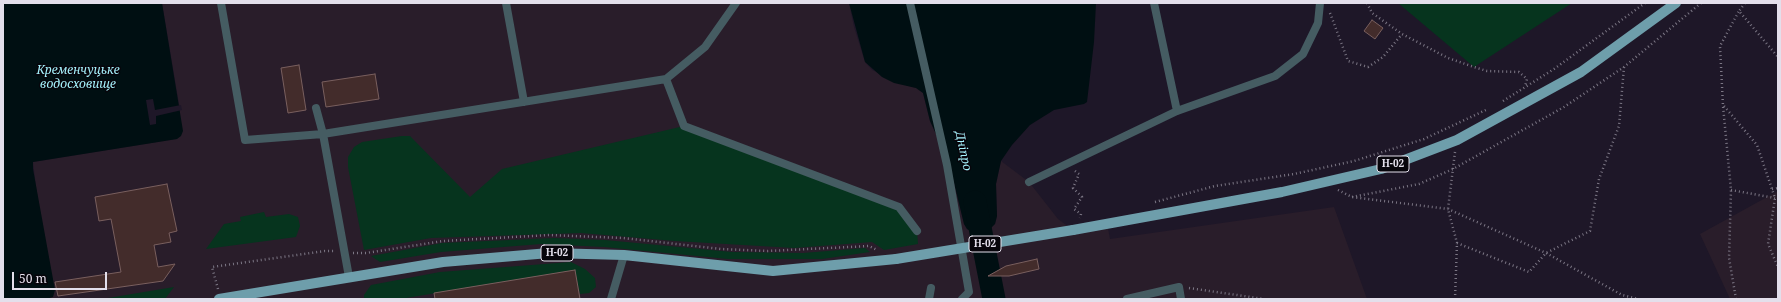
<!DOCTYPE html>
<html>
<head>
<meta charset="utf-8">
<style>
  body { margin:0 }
  #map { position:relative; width:1781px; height:302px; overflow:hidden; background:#1e1728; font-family:"Noto Serif",serif }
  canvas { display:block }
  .frame { position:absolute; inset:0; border:4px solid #e3dfeb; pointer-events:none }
  .scale { position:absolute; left:12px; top:272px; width:95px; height:18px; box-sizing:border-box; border:2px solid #e3dfeb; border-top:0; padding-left:5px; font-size:12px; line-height:14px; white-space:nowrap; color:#e3dfeb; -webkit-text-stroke:3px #07050b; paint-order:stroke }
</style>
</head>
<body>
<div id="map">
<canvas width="1781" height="302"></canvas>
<div class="frame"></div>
<div class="scale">50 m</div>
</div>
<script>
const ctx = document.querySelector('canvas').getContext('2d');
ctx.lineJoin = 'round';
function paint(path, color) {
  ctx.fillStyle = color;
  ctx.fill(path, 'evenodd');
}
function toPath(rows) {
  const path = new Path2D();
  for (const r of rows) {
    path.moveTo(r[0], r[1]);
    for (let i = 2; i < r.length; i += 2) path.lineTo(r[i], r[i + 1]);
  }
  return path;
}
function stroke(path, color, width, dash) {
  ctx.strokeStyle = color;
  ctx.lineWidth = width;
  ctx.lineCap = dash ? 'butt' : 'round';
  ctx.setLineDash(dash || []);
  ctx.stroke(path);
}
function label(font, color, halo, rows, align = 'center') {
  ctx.font = font + ' "Noto Serif",serif';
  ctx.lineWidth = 3;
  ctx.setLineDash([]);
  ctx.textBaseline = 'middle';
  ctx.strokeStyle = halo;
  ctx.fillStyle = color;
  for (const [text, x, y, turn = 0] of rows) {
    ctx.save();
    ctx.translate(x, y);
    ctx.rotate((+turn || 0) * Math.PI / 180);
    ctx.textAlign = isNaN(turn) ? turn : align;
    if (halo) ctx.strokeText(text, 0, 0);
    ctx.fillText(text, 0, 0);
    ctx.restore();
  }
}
paint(toPath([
  [162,3,849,3,854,27,865,62,872,70,906,85,916,88,923,93,930,121,949,162,964,224,967,229,974,233,995,224,997,216,996,184,1001,161,1029,182,1058,219,1073,230,1107,223,1110,239,1334,207,1367,299,46,299,50,298,33,162,176,139,180,110],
  [1778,191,1778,299,1730,299,1700,234]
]), '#291d2a');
paint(toPath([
  [1398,3,1572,3,1474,67],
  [684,126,899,207,917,231,918,244,884,250,872,242,794,248,675,241,581,233,431,238,364,250,348,167,348,157,354,147,362,142,402,136,410,136,470,197,502,169],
  [264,212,266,217,289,214,298,217,300,226,296,237,206,249,224,224,241,221,240,217],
  [554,238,605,240,732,252,803,253,865,248,870,252,822,259,728,259,604,247,541,244,441,252,380,262,371,256,442,243],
  [571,262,585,269,595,278,596,287,589,293,580,294,575,270,400,299,364,299,364,295,371,285,440,272],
  [174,287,165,299,102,299]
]), '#06341e');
paint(toPath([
  [3,3,162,3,183,131,181,136,177,139,33,162,33,169,55,290,53,297,46,299,3,299],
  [849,3,1096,3,1094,42,1087,102,1084,104,1054,110,1030,125,1012,145,1001,161,996,184,997,216,995,224,990,229,974,233,967,229,964,224,949,162,930,121,923,93,916,88,894,83,882,77,865,62]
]), '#000f12');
paint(toPath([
  [153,99,155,110,181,105,182,110,156,116,156,124,150,125,146,100]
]), '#1e1728');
stroke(toPath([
  [975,202,994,299]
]), '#000f12', 23);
const building = toPath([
  [1372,20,1383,28,1375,39,1364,31,1372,20],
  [299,65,306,110,288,113,281,68,299,65],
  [375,74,379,99,326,107,322,82,375,74],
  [167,184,177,231,169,233,171,242,154,245,158,267,175,264,163,281,58,296,55,282,121,272,111,219,99,221,95,197,167,184],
  [1037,259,1039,269,1009,276,988,276,1006,266,1037,259],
  [575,270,580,299,435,299,434,293,575,270]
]);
paint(building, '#432c2b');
stroke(building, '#795f5e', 1);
stroke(toPath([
  [1367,3,1372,13,1402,34,1427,47,1448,58,1474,67,1487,71,1519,72,1527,79,1525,87],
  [1745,3,1739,11,1778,57],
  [1330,13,1348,61,1368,67,1383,57,1402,34],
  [1503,101,1554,69,1645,3],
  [1724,106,1757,145,1775,198,1768,244,1778,267],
  [1455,152,1448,209,1457,243],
  [1075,171,1079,174,1073,188,1082,197,1074,209,1081,214,1080,218],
  [1772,189,1778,188],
  [1338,190,1352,197,1448,209,1546,253,1622,295,1638,299],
  [1731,190,1775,198],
  [1352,197,1419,184,1453,169,1564,107,1624,67,1701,3],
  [1155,202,1215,186,1294,174,1354,161,1424,139,1488,109],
  [353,253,366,253,443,241,549,235,623,238,721,249,768,251,869,246,877,250],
  [1189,288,1264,299],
  [218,289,212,267,325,251,334,251],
  [1455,299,1457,243,1529,272,1546,253,1590,231,1599,179,1619,126,1624,67],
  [1736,299,1729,258,1731,190,1723,106,1720,46,1739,11]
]), '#7c7785', 2.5, [1, 3]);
stroke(toPath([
  [221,3,245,140,323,134,316,108],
  [506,3,524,102],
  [910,3,947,165,969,292,962,299],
  [1154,3,1177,111],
  [666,79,684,126,899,207,917,231],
  [1029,182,1177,111,1275,76,1303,54,1318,23,1320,3],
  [349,277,323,134,666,79,705,47,736,3],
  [611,299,624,255],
  [929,299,931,288],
  [1127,299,1179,287,1181,299]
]), '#455c62', 8);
stroke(toPath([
  [1073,230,1282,192,1381,169,1457,140,1581,72,1676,3],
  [219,299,443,262,549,253,624,255,773,271,896,259]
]), '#6e9eab', 10);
stroke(toPath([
  [896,259,1073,230]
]), '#6e9eab', 10);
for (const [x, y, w] of [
  [1393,164,32],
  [985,244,32],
  [557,253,32]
]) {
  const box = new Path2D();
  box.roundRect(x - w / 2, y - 8, w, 16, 3);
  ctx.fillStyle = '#07050b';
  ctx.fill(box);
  stroke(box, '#e3dfeb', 1);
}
label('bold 10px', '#e3dfeb', null, [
  ["Н-02",1393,164],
  ["Н-02",985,244],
  ["Н-02",557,253]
]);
label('italic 12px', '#a6f2fd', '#07050b', [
  ["Кременчуцьке",78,71],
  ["водосховище",78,85],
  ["Дніпро",963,151,78]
]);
</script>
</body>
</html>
